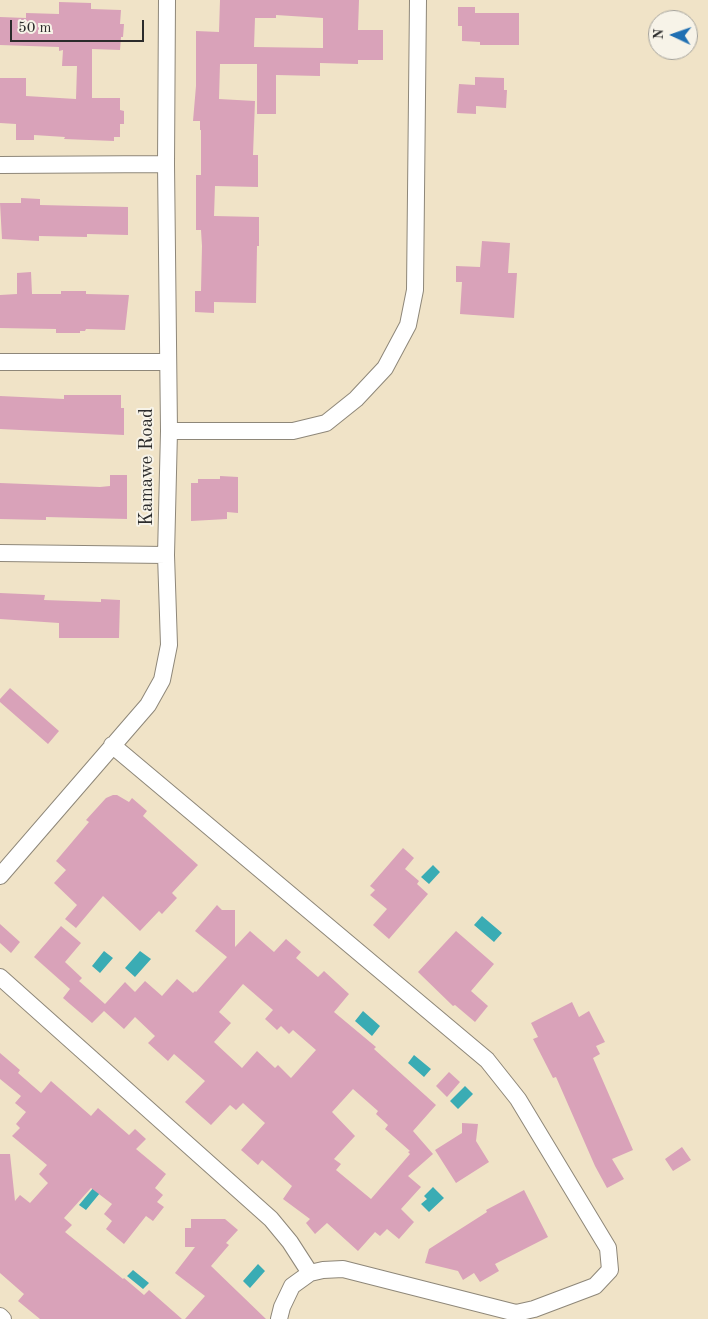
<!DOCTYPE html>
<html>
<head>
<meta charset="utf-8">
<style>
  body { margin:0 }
  #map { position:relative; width:708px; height:1319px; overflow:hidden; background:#f0e3c7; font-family:"Old Standard TT",serif }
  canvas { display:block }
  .north { position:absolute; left:648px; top:10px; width:50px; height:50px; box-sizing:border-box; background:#f7f3e8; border:1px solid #a5a39c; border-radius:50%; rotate:273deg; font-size:14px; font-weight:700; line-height:20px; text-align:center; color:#2b2b2b }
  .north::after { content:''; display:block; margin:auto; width:18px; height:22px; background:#1f6fb2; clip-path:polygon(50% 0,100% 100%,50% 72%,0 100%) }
  .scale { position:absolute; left:10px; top:20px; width:134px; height:22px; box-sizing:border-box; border:2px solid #2b2b2b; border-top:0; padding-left:6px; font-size:15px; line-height:18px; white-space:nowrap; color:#2b2b2b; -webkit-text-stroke:4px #f7f3e8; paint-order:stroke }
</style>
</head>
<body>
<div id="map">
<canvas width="708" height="1319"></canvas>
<div class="north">N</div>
<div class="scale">50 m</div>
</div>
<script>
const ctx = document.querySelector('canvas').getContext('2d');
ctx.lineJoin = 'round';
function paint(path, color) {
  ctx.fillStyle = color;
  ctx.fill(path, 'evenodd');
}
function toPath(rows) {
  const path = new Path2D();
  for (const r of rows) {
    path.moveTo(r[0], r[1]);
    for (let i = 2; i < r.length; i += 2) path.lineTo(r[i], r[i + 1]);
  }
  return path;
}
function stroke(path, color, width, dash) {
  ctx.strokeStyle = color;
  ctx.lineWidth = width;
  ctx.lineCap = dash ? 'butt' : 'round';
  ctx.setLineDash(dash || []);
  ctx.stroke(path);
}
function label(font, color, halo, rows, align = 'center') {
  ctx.font = font + ' "Old Standard TT",serif';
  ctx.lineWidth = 4;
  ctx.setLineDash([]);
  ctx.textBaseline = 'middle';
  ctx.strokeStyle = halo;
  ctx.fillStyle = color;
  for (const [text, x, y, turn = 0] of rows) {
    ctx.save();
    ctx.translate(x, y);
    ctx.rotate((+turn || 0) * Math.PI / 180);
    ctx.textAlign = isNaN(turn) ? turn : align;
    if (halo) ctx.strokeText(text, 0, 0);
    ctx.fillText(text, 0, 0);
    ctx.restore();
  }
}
paint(toPath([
  [433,865,440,872,429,884,421,877],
  [482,916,502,933,494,942,474,925],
  [104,951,113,958,100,973,92,966],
  [140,951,151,959,135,977,125,968],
  [363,1011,380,1026,372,1036,355,1021],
  [414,1055,431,1069,424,1077,408,1063],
  [465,1086,473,1094,458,1109,450,1101],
  [94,1187,100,1193,86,1210,79,1205],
  [433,1187,444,1198,429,1212,421,1204,427,1199,424,1196],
  [258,1264,265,1271,250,1288,243,1281],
  [133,1270,149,1283,143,1289,127,1276]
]), '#3aacb4');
paint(toPath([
  [220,0,359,0,358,30,383,30,383,60,358,60,358,64,320,63,320,76,276,75,276,114,257,114,257,64,220,64,219,99,255,101,253,155,258,155,258,187,215,186,214,216,259,217,259,246,257,246,256,303,214,302,214,313,195,312,195,291,201,291,202,246,201,230,196,230,196,175,201,175,201,130,200,130,200,121,193,121,196,86,196,31,219,32],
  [276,15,323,18,323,48,254,47,255,18,276,18],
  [59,2,91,3,91,9,121,10,120,24,124,24,123,37,121,37,120,50,92,49,92,98,120,98,120,110,124,111,124,124,120,124,120,137,114,137,114,141,64,139,65,137,34,135,34,140,16,140,16,124,0,123,0,78,26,78,26,96,76,99,77,66,62,66,63,50,59,51,59,47,0,45,0,17,26,18,26,13,59,14],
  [458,7,475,7,475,13,519,13,519,45,480,45,480,42,462,41,462,26,458,26],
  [475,77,504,78,504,90,507,90,506,108,476,106,476,114,457,113,459,84,475,85],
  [21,198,40,199,40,205,128,207,128,235,87,234,87,237,39,236,39,241,2,239,0,203,21,203],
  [482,241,510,243,508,273,517,273,514,318,460,314,462,282,456,282,456,266,480,267],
  [31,272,32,294,61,294,61,291,86,291,86,294,129,295,125,330,86,329,85,331,80,331,80,333,56,333,56,329,0,328,0,295,17,294,17,273],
  [64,395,121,395,121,408,124,408,124,435,0,429,0,396,64,399],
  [110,475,127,475,127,519,46,517,46,520,0,519,0,483,100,487,110,486],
  [220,476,238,477,238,513,227,512,227,519,191,521,191,483,198,483,198,479,220,479],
  [0,593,45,595,44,600,101,602,101,599,120,600,119,638,59,638,59,623,0,619],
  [10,688,59,731,48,744,0,702,0,699],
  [113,795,117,795,129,802,132,798,147,811,143,816,198,865,172,893,177,898,162,914,159,911,140,931,103,896,76,928,65,919,77,905,54,883,66,870,56,861,89,822,86,820,106,798],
  [403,848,414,858,405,869,419,881,417,884,428,894,389,939,373,925,387,909,370,895,375,890,370,886],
  [217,905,222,910,235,910,235,947,250,931,274,952,286,939,301,952,296,958,318,977,324,971,349,994,334,1012,376,1047,374,1049,436,1105,413,1131,433,1154,408,1176,421,1187,401,1209,414,1222,399,1239,387,1229,380,1236,375,1232,358,1251,327,1223,315,1234,306,1223,310,1219,283,1199,292,1186,262,1160,258,1165,241,1150,265,1123,243,1103,236,1110,230,1105,211,1125,185,1102,205,1081,174,1054,168,1061,148,1043,155,1036,135,1017,124,1029,104,1011,92,1023,63,998,70,989,34,957,61,926,81,943,65,962,82,978,79,981,105,1004,125,982,135,992,145,981,162,996,177,979,193,993,195,991,196,992,227,957,195,931],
  [243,984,273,1010,265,1019,277,1030,281,1026,289,1034,293,1030,316,1050,291,1078,278,1065,275,1068,257,1051,242,1068,214,1042,231,1023,219,1012],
  [353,1089,378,1111,376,1114,388,1125,385,1129,410,1151,408,1152,410,1154,371,1199,336,1170,341,1164,334,1159,355,1136,332,1112],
  [0,924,20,942,11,953,0,943],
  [456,931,494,964,471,991,488,1006,475,1022,455,1005,453,1006,418,972],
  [572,1002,579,1017,589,1011,605,1042,596,1046,600,1054,593,1058,633,1150,612,1159,624,1179,607,1188,595,1166,556,1077,553,1078,533,1039,538,1037,531,1023],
  [0,1053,20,1070,18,1073,41,1093,51,1081,91,1116,98,1108,129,1135,135,1129,146,1139,136,1149,166,1174,155,1188,163,1195,157,1202,164,1207,153,1221,146,1216,124,1244,106,1229,112,1221,104,1214,112,1204,91,1188,64,1218,72,1225,65,1232,123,1279,124,1278,144,1295,149,1290,182,1319,40,1319,18,1301,24,1294,0,1273,0,1154,10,1154,15,1201,20,1195,30,1203,48,1183,39,1174,47,1165,12,1136,20,1128,16,1124,26,1112,15,1103,21,1096,0,1079],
  [449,1072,460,1082,447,1097,436,1086],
  [462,1123,478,1124,476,1141,489,1162,456,1183,435,1150,462,1133],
  [682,1147,691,1160,673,1171,665,1159],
  [524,1190,548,1237,495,1264,499,1271,480,1282,474,1273,463,1280,458,1271,425,1263,429,1249,487,1212,486,1210],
  [191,1219,225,1219,238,1230,226,1243,229,1245,211,1266,266,1319,185,1319,205,1296,175,1273,195,1247,185,1247,185,1228,191,1228]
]), '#d9a2b9');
const street = toPath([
  [0,165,166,164],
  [0,362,167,362],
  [169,431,293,431,326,423,356,399,385,368,408,325,415,290,418,0],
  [0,553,166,555],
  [112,745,487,1060,518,1099,608,1248,610,1270,595,1286,534,1309,516,1313,343,1269,323,1270,310,1273,292,1286,282,1307,279,1319],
  [0,876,148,705,162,680,169,645,166,555,169,431,166,164,167,0],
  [0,977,271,1219,290,1242,310,1273],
  [0,1316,3,1319]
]);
stroke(street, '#8e8779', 18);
stroke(street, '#fff', 16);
label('19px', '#2b2b2b', '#f7f3e8', [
  ["Kamawe Road",147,467,-90]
]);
</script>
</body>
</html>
